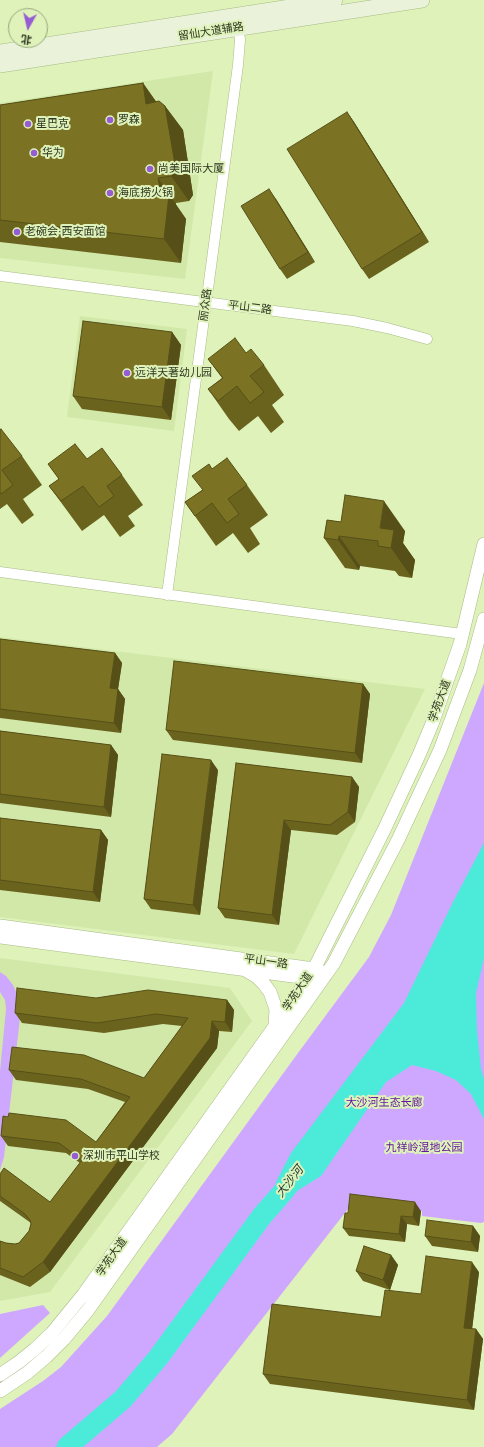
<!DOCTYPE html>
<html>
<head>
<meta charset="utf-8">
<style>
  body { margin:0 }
  #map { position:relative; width:484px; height:1447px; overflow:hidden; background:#def2ba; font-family:"DejaVu Sans","Noto Sans SC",sans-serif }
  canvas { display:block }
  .north { position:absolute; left:8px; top:8px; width:40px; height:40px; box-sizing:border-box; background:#def2ba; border:1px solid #98a77d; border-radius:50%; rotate:188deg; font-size:11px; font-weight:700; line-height:16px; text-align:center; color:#2f3721 }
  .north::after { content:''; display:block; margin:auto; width:14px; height:18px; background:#965cd3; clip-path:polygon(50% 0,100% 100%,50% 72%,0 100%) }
</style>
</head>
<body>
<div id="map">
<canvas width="484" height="1447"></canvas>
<div class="north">北</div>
</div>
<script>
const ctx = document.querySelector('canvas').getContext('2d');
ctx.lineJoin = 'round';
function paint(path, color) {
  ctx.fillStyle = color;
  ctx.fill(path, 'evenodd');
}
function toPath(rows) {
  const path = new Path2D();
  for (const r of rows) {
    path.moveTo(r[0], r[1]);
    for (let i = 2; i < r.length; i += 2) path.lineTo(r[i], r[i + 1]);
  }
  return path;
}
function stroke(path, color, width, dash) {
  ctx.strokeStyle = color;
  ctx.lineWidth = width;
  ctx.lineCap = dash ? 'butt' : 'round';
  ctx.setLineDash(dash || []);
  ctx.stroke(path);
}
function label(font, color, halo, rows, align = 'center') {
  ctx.font = font + ' "DejaVu Sans","Noto Sans SC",sans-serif';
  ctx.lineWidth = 4;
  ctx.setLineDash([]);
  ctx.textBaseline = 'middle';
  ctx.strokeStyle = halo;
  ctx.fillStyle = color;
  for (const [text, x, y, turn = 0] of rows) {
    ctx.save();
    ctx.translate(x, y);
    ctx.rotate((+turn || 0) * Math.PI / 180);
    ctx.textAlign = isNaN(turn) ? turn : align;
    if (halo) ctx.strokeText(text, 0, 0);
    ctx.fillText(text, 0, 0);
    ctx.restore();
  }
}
paint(toPath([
  [213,71,185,279,0,258,0,103],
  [80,316,187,329,174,431,67,417],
  [0,637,425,689,294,954,0,917],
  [0,958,230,988,252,1021,50,1292,0,1301]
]), '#d2e8a9');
paint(toPath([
  [484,683,484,1222,481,1223,422,1216,422,1211,355,1200,172,1434,157,1447,0,1447,0,1409,43,1381,61,1367,107,1316,298,1053,369,957,391,915],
  [0,972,6,976,13,985,18,996,20,1018,4,1157,0,1170,0,1071,6,1009,5,1000,0,992],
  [43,1305,50,1313,0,1358,0,1314]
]), '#cea8fe');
paint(toPath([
  [484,843,484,958,476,993,477,1030,481,1069,484,1079,484,1119,471,1094,456,1080,436,1071,412,1065,386,1082,321,1176,289,1196,277,1189,276,1182,291,1153,404,1003,453,902]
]), '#4cebd9');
stroke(toPath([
  [67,1447,123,1399,158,1358,262,1216,283,1192,300,1170]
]), '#4cebd9', 21);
const minor = toPath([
  [0,276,353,321,387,328,427,339],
  [0,572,462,634],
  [167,595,238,65,240,40,238,24]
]);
const tertiary = toPath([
  [0,926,314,969,320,971,325,976,308,978,0,937],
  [247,971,257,977,264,984,270,992,276,1009,275,1026],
  [0,1375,19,1362,35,1349,52,1333,83,1295,295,998,314,969,384,830,419,755,432,724,460,644,484,544],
  [0,1391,27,1373,46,1357,64,1339,88,1310,334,963,398,840,440,750,470,670,484,619]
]);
const secondary = toPath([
  [0,52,335,0],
  [0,65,422,0]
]);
stroke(minor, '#a9bb86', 11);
stroke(tertiary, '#a9bb86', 14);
stroke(secondary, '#a9bb86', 16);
stroke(minor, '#fff', 10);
stroke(tertiary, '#fff', 13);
stroke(secondary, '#eaf3da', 15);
paint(toPath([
  [143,83,156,102,165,106,183,130,193,195,189,201,176,203,176,205,186,219,181,263,0,242,0,105],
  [347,112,354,122,429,242,369,279,362,269],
  [276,199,315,262,287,279,280,269],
  [172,332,181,345,171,420,82,409,73,396],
  [208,359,264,365,284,395,272,405,284,422,271,433,258,416,239,431,229,419,208,389,222,378],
  [0,430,22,456,42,485,23,499,34,515,22,524,7,504,0,509],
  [87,459,122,475,143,505,128,516,135,526,120,537,104,515,82,531,49,486,59,479,48,464],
  [212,469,247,485,268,515,250,528,260,544,248,553,233,533,216,546,185,502,202,490],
  [327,520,405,531,403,543,415,560,412,578,399,576,395,571,360,566,359,570,345,568,324,538],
  [0,639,115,653,122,663,118,689,125,699,121,733,0,718],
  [363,684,370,694,362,763,173,740,166,730],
  [0,731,111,745,118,755,111,817,0,803],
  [236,763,352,777,359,787,355,822,337,835,291,830,279,925,225,918,218,908],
  [218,770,200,915,151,909,144,899],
  [0,818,101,830,108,840,100,902,0,890],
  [96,998,227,1000,234,1010,232,1032,219,1031,217,1048,50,1272,30,1287,0,1275,0,1241,6,1243,15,1244,19,1243,29,1231,31,1223,0,1201,0,1174,50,1202,80,1163,66,1153,8,1146,1,1136,96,1142,125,1102,88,1089,16,1080,9,1070,144,1078,182,1026,163,1024,104,1033,22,1023,15,1013],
  [421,1211,419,1226,407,1224,405,1242,349,1236,343,1228,348,1213],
  [473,1226,480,1236,478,1252,432,1246,425,1236],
  [391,1255,398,1265,390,1290,363,1281,356,1271],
  [479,1272,472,1329,476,1329,483,1339,474,1410,270,1384,263,1374,381,1317,421,1294]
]), '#6a631e');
paint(toPath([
  [143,83,160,107,146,104],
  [165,106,183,130,193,195,189,201,171,176],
  [347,112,354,122,429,242,422,232],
  [158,178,186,219,181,263,164,239,161,194],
  [269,189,276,199,315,262,308,252],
  [172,332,181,345,171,420,162,407],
  [384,501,405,531,403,543,415,560,412,578,391,548,380,528],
  [339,536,360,566,359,570,338,540],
  [115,653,122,663,118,689,125,699,121,733,114,723,110,688],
  [363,684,370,694,362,763,355,753],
  [111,745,118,755,111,817,104,807],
  [211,760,218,770,200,915,193,905],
  [352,777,359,787,355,822,348,812],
  [284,820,291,830,279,925,272,915],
  [101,830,108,840,100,902,93,892],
  [227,1000,234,1010,232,1032,225,1022],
  [212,1021,219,1031,217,1048,50,1272,43,1262],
  [415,1202,421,1211,419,1226,413,1217],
  [401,1216,407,1224,405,1242,399,1234],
  [473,1226,480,1236,478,1252,471,1242],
  [391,1255,398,1265,390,1290,383,1280],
  [472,1262,479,1272,471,1338,464,1328],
  [476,1329,483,1339,474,1410,467,1400]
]), '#565018');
const building = toPath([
  [143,83,146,104,159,101,165,106,176,170,171,176,158,178,161,194,169,195,164,239,0,220,0,105,143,83],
  [347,112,422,232,362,269,287,149,347,112],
  [269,189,308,252,280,269,241,206,269,189],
  [83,321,172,332,162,407,73,396,83,321],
  [235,338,246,353,251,349,264,365,250,376,264,392,250,403,237,386,218,401,208,389,223,378,208,359,235,338],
  [1,429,22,456,2,470,13,485,1,494,0,492,0,430,1,429],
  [75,444,87,459,102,448,122,475,107,486,114,496,99,507,83,486,61,501,49,486,59,479,48,464,75,444],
  [227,458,247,485,228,499,239,514,227,523,212,503,195,516,185,502,203,490,192,476,209,464,212,469,227,458],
  [345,495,384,501,380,528,394,530,391,548,378,546,378,541,339,536,338,540,324,538,327,520,341,522,345,495],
  [0,639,115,653,110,688,118,689,114,723,0,709,0,639],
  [174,661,363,684,355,753,166,730,174,661],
  [0,731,111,745,104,807,0,794,0,731],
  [162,754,211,760,193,905,144,899,162,754],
  [236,763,352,777,348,812,330,825,284,820,272,915,218,908,236,763],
  [0,818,101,830,93,892,0,880,0,818],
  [17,988,96,998,148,990,227,1000,225,1022,212,1021,210,1038,43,1262,23,1277,0,1268,0,1241,6,1243,15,1244,19,1243,29,1231,31,1224,30,1220,25,1214,0,1196,0,1174,4,1168,50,1202,82,1160,59,1143,1,1136,3,1116,8,1117,9,1113,66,1120,96,1142,130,1097,81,1079,9,1070,12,1047,84,1055,144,1078,188,1018,156,1014,97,1023,15,1013,17,988],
  [350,1194,415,1202,413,1217,401,1216,399,1234,343,1228,345,1213,348,1213,350,1194],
  [427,1220,473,1226,471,1242,425,1236,427,1220],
  [364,1246,391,1255,383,1280,356,1271,364,1246],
  [426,1256,472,1262,464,1328,476,1329,467,1400,263,1374,272,1304,381,1317,385,1290,421,1294,426,1256]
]);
paint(building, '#7b7323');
stroke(building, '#565018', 1);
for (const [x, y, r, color] of [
  [110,120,4,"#965cd3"],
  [28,124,4,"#965cd3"],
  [34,153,4,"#965cd3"],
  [150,169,4,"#965cd3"],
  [110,193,4,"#965cd3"],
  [17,232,4,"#965cd3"],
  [127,373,4,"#965cd3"],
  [75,1156,4,"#965cd3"]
]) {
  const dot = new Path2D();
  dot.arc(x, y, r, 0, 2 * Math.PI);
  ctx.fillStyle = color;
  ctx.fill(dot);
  stroke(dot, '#def2ba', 1.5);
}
label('11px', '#2f3721', '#def2ba', [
  ["留仙大道辅路",211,32,-9],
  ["丽众路",206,305,-82],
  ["平山二路",250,308,7],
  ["学苑大道",440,701,-70],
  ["平山一路",266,962,8],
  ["学苑大道",298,992,-56],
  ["学苑大道",112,1257,-55]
]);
label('11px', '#2f3721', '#def2ba', [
  ["罗森",118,120],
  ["星巴克",36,124],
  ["华为",42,153],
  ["尚美国际大厦",158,169],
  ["海底捞火锅",118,193],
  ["老碗会·西安面馆",25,232],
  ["远洋天著幼儿园",135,373],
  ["深圳市平山学校",83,1156]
], 'left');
label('11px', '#64189f', '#def2ba', [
  ["大沙河生态长廊",384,1103],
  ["九祥岭湿地公园",424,1148]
]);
label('italic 12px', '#173833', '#def2ba', [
  ["大沙河",290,1182,-52]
]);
</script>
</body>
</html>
